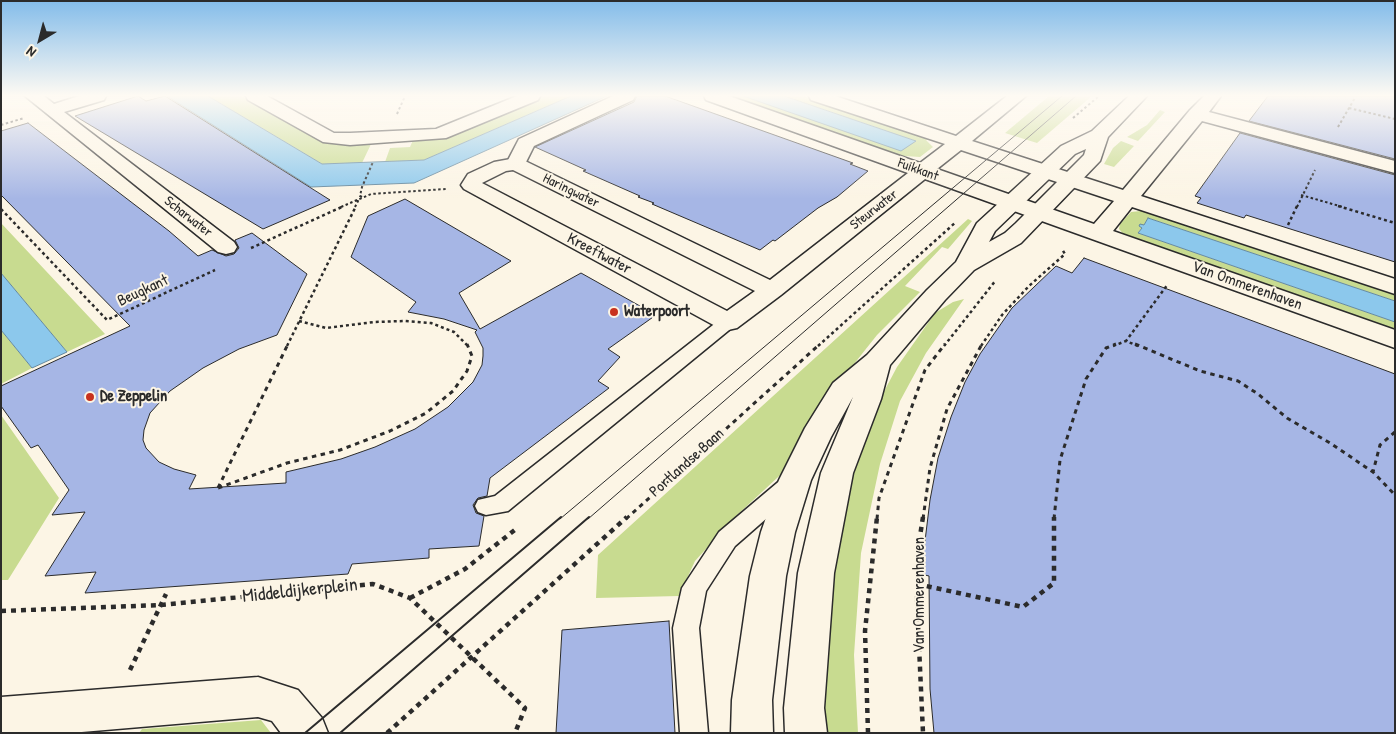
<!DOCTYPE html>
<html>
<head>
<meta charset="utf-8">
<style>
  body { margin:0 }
  #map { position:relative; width:1396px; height:734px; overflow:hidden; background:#fcf5e5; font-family:"Patrick Hand",sans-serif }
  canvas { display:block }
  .frame { position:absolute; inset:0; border:2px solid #2b2b2b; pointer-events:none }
  .north { position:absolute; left:15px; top:15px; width:50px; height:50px; -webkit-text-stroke:4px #fcf5e5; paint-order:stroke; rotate:217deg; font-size:14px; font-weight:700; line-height:20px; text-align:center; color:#2b2b2b }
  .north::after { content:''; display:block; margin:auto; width:18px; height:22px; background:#2b2b2b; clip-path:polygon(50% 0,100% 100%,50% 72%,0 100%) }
</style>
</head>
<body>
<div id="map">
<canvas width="1396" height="734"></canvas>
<div class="frame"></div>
<div class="north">N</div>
</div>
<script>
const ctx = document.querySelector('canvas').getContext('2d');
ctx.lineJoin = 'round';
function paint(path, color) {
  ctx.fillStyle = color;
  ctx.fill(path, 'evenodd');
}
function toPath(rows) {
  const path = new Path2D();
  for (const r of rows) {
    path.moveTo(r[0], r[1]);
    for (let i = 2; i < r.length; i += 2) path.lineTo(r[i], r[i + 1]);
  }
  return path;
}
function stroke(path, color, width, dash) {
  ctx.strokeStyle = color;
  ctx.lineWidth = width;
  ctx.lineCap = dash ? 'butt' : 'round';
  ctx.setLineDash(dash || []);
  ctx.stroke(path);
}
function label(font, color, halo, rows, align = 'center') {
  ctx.font = font + ' "Patrick Hand",sans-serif';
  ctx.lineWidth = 4;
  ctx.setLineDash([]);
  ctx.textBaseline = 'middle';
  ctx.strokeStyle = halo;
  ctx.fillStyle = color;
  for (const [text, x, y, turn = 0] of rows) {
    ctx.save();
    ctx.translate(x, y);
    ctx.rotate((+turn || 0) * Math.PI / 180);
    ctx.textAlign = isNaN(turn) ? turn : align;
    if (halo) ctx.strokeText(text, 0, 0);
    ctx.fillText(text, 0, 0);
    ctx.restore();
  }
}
paint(toPath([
  [208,96,242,96,324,142,372,142,362,163,322,164],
  [542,96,571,96,424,160,385,162,390,148,410,147,413,140,444,137],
  [724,96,743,96,916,141,784,96,804,96,929,138,926,140,933,147,920,157,905,156,901,159],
  [1049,96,1092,96,1037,143,1005,133],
  [1160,110,1165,112,1138,141,1127,137,1147,125],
  [1121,141,1134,146,1114,167,1104,164,1113,148],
  [1141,211,1156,213,1395,292,1395,301,1148,218,1144,225,1139,226,1142,227,1138,233,1395,322,1395,332,1126,237,1119,229,1120,224,1131,212],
  [968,219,972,221,948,249,942,247,905,286,920,292,877,335,827,398,790,466,736,516,695,561,679,596,596,598,598,555],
  [1,223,105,334,67,352,1,273],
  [964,299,926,353,900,401,880,464,861,553,854,655,858,733,819,733,825,611,842,491,862,433,897,367,935,313,953,302],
  [1,330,32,368,1,384],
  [1,415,59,498,8,580,1,580],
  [261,720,271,733,139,733,142,729]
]), '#c8db90');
const water = toPath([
  [167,96,208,96,322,164,424,160,571,96,607,96,414,183,311,187,167,96],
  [743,96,784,96,916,141,901,151,743,96],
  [1148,218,1395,301,1395,322,1138,233,1142,228,1139,226,1140,224,1144,225,1148,218],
  [1,273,67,352,32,368,1,330,1,273]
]);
paint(water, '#8cc8ec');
stroke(water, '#65899f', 1);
const building = toPath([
  [138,96,146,101,165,96,330,200,263,229,75,116,138,96],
  [637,96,665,96,853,163,850,164,868,171,837,197,818,208,775,241,773,240,760,250,652,204,654,203,638,197,640,196,583,171,586,170,535,147,634,102,637,96],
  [1268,96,1395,96,1395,159,1249,121,1268,96],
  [28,123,169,231,198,256,212,250,226,256,234,254,239,248,235,240,252,233,307,274,277,335,239,349,203,368,170,391,150,413,144,430,143,440,146,448,159,462,174,469,196,475,189,489,286,483,286,472,341,459,375,447,415,429,448,407,473,382,482,365,483,356,483,348,475,332,477,330,444,319,408,312,416,302,351,257,368,216,405,199,511,261,459,293,480,329,581,273,656,315,608,349,620,357,598,381,609,388,490,478,487,496,478,498,473,505,476,513,484,516,479,546,429,549,429,558,352,564,348,574,85,593,96,572,45,576,85,512,52,515,69,490,38,445,31,448,1,406,1,386,130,326,1,195,1,131,28,123],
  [1240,133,1395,175,1395,262,1246,215,1244,218,1197,203,1201,198,1195,196,1240,133],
  [1084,258,1395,374,1395,733,934,733,930,689,929,576,921,574,930,500,938,458,951,417,965,382,980,354,1012,308,1056,266,1072,273,1084,258],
  [669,621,675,733,556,733,562,630,669,621]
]);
paint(building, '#a6b6e5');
stroke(building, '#2b2b2b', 1);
const service = toPath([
  [728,316,734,318,737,322,734,326,508,511,486,515,478,512,475,506,478,500,495,496,722,318,728,316],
  [791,475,799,478,802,484,799,490,735,546,706,591,699,628,708,733,680,733,673,628,682,588,719,532,783,478,791,475]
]);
const pedestrian = toPath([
  [613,96,635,96,633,100,534,146,523,168,516,170,509,168,506,164,519,139,613,96]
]);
const minor = toPath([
  [25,96,44,96,54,104,79,96,106,96,104,100,64,112,234,242,237,247,234,252,226,254,218,252,25,96],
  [246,96,267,96,334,133,350,133,436,129,517,96,540,96,538,100,446,138,350,145,323,142,248,100,246,96],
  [704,96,729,96,920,163,945,144,811,100,809,96,835,96,956,136,1007,96,1026,96,972,141,1123,190,1190,110,1204,96,1221,96,1209,112,1395,161,1395,173,1202,121,1141,196,1395,279,1395,294,1132,207,1113,231,1395,330,1395,348,925,179,781,295,737,328,728,330,719,328,464,189,461,185,468,174,494,162,516,158,523,160,770,280,908,173,706,100,704,96],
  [961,150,1114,201,1094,224,937,169,961,150],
  [513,170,755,291,727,311,482,183,506,171,513,170],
  [258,677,298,690,322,718,328,733,281,733,272,721,258,717,70,733,1,733,1,697,258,677]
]);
const tertiary = toPath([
  [1129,96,1147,96,1108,137,1100,161,1021,243,974,270,945,300,890,365,881,399,853,473,834,573,824,708,827,733,785,733,784,708,798,573,821,473,853,397,831,437,811,480,795,532,786,576,772,700,773,733,731,733,732,700,750,576,761,532,779,480,805,428,833,383,867,355,927,290,956,262,977,223,1061,146,1092,131,1129,96],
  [1086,149,1084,155,1016,223,1005,233,989,242,995,231,1075,154,1086,149]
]);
stroke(service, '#2b2b2b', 3);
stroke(pedestrian, '#2b2b2b', 3);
stroke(minor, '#2b2b2b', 3);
stroke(tertiary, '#2b2b2b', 3);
stroke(toPath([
  [1349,108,1395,119],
  [397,114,405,96],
  [1073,118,1099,96],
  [1,125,24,118],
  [1338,127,1356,96],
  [1301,195,1343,207],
  [362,197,360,196,362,187,373,162],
  [341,207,371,194,446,189],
  [355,207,359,199],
  [1297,207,1315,170]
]), '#2b2b2b', 2, [2.5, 2.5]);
stroke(toPath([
  [1338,206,1395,223],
  [1,209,107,320,215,270],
  [1288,225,1297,206],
  [251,248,344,206],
  [299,321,326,328,374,322,405,321,431,323,454,332,468,346],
  [287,346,356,206],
  [818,346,956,222],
  [944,346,996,280],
  [981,346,1002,315,1029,286,1065,254,1062,249],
  [1113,346,1126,341],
  [1138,346,1126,341,1168,284]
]), '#2b2b2b', 2.5, [3, 3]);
stroke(toPath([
  [1135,344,1200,371,1238,381,1258,394,1287,418,1330,443,1373,472],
  [1395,432,1380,445,1373,472,1395,495],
  [218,488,287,463,340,450,390,431,426,413,453,391,467,371,472,356,467,344],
  [218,488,288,344],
  [626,519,820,344],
  [877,519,879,498,925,370,945,344],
  [923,519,930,468,947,409,982,344],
  [1054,519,1060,460,1086,379,1106,348,1116,344]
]), '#2b2b2b', 3, [4.5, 4.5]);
stroke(toPath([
  [923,517,918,549,917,602,923,733],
  [917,584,1023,607,1054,583,1054,517],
  [410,598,465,569,516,529],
  [1,611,161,605,373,584,410,598,525,708,515,733],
  [130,670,166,594],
  [387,733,627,517],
  [868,733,865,631,877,517]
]), '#2b2b2b', 4.5, [5, 5]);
paint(service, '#fcf5e5');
paint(pedestrian, '#fcf5e5');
paint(minor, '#fcf5e5');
paint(tertiary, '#fcf5e5');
stroke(toPath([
  [560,519,1062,96],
  [588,519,1076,96]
]), '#2b2b2b', 1);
stroke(toPath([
  [305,733,561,517],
  [340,733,589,517]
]), '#2b2b2b', 2);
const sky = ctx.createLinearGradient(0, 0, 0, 199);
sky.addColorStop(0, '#83bcea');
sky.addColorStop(0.48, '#fefaf3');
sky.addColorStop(1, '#fefaf300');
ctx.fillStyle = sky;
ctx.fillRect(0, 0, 1396, 199);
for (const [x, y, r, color] of [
  [614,312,5,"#c8321e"],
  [90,397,5,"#c8321e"]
]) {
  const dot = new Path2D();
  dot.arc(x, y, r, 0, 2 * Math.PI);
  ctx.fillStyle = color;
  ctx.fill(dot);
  stroke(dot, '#fcf5e5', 2);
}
label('14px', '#2b2b2b', '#fcf5e5', [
  ["Fuikkant",918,170,20],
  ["Haringwater",571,191,26],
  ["Steurwater",874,210,-38],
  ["Scharwater",188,217,38]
]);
label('16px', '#2b2b2b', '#fcf5e5', [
  ["Kreeftwater",599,254,28],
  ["Van Ommerenhaven",1247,286,20],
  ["Beugkant",143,291,-25],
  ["Portlandse Baan",687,463,-42],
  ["Van Ommerenhaven",920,595,-90]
]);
label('bold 16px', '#2b2b2b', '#fcf5e5', [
  ["Waterpoort",624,312],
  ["De Zeppelin",100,397]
], 'left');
label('19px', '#2b2b2b', '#fcf5e5', [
  ["Middeldijkerplein",300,591,-6]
]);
</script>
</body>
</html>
